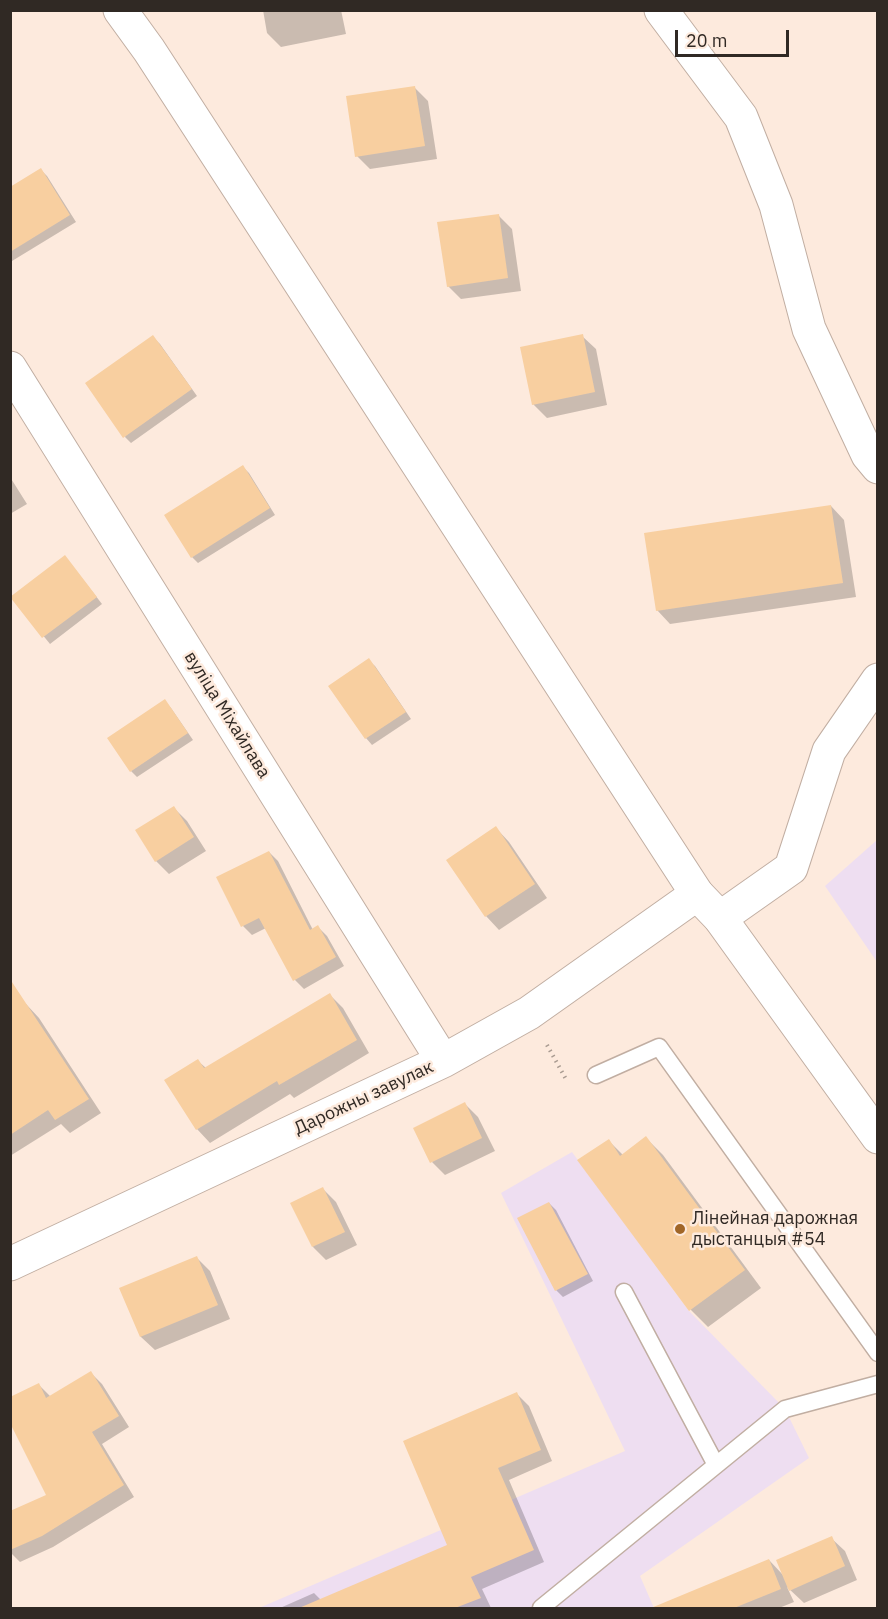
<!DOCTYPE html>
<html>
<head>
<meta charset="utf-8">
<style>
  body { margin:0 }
  #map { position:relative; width:888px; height:1619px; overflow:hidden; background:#fdeadd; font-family:"IBM Plex Sans",sans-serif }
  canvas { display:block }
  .frame { position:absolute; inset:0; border:12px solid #302924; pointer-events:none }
  .scale { position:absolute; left:675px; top:30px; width:114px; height:27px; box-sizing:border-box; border:3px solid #302924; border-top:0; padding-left:8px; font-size:18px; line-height:21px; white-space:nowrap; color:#302924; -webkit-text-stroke:4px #fdeadd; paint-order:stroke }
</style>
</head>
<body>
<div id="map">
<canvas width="888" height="1619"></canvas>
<div class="frame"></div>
<div class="scale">20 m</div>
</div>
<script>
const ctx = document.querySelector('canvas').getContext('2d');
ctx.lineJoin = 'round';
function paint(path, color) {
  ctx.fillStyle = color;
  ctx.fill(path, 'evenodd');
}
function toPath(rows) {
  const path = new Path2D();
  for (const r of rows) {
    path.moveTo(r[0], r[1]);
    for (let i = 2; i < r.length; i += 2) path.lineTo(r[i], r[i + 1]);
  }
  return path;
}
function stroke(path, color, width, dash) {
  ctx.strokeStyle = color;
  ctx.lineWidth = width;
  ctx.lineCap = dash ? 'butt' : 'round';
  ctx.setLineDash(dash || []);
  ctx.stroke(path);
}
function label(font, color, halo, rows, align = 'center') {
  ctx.font = font + ' "IBM Plex Sans",sans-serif';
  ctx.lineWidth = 5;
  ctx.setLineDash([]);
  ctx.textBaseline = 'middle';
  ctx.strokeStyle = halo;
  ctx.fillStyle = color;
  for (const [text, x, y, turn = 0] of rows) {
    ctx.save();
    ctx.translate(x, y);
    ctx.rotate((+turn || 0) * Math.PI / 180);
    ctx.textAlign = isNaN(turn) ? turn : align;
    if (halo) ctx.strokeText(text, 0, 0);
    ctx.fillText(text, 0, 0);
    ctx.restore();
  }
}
paint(toPath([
  [877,840,877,962,825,886],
  [572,1152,689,1311,785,1409,809,1458,640,1576,654,1608,259,1608,625,1451,501,1193]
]), '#eedef1');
paint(toPath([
  [263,10,341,10,346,34,281,47,267,33],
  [414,87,428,101,437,159,370,169,357,156],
  [41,170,47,176,76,222,12,261,10,188],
  [499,216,512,229,521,291,461,299,448,286],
  [582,336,596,349,607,405,547,418,533,404],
  [153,337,160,344,197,396,131,443,125,437],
  [243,467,249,473,275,515,198,563,192,557],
  [10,477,27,504,10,514],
  [831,506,844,520,856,597,670,624,657,610],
  [71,564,102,604,50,644,12,597],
  [368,660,375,666,411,719,372,745,366,738],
  [165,701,171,708,193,740,137,777,131,771],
  [174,808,187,821,206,851,169,874,156,861],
  [496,828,509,842,547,898,499,930,486,916],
  [269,852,278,861,313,930,318,927,327,936,344,966,304,989,295,980,266,928,252,935,243,926],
  [330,995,343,1008,369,1053,294,1098,290,1094,210,1143,197,1129,198,1061,206,1068],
  [26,1004,39,1018,101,1113,70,1133,61,1124,10,1156,10,1013],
  [465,1104,478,1117,495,1151,445,1175,432,1162],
  [646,1138,663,1155,761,1288,708,1327,691,1310,580,1160,609,1141,623,1155],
  [323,1189,336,1202,357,1245,326,1260,313,1247],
  [549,1203,556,1210,593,1281,563,1297,556,1290,519,1219],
  [197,1258,210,1271,230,1319,155,1350,141,1337,121,1289],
  [91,1373,102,1384,129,1427,102,1444,134,1497,53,1547,20,1562,10,1552,10,1513,48,1496,39,1385,51,1397],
  [517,1394,529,1406,552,1461,509,1480,544,1562,482,1589,491,1608,334,1608,329,1597,449,1546],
  [831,1538,845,1551,857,1580,804,1603,787,1587,794,1602,779,1608,696,1608,690,1593,769,1560,784,1576],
  [314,1593,320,1599,325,1608,280,1608]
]), '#0003');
paint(toPath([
  [415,86,425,146,355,157,346,96],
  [41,168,70,215,10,252,10,187],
  [499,214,508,278,447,287,437,222],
  [583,334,595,392,532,405,520,347],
  [153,335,192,389,123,438,85,383],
  [243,465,270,508,191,558,164,515],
  [831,505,843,583,656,611,644,533],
  [65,555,97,597,42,638,10,597],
  [369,658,406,712,365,739,328,686],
  [165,699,188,733,130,772,107,738],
  [174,806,194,837,155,862,135,830],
  [496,826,535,884,485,917,446,860],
  [269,851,310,930,318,925,336,957,293,981,259,918,241,927,216,877],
  [10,979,89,1099,55,1120,48,1110,10,1135],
  [330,993,357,1040,279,1085,277,1081,196,1130,164,1080,198,1059,204,1068],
  [465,1102,482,1138,430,1163,413,1128],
  [646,1136,745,1270,689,1311,577,1160,609,1139,620,1156],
  [323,1187,345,1232,312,1247,290,1203],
  [549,1202,588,1274,555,1291,517,1218],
  [197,1256,218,1305,140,1337,119,1288],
  [91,1371,119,1416,92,1432,124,1485,42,1536,10,1550,10,1511,46,1495,10,1423,10,1397,39,1383,46,1398],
  [517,1392,541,1450,498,1468,534,1550,471,1577,481,1598,455,1608,299,1608,447,1545,403,1441],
  [832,1536,845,1566,789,1591,776,1560],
  [769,1559,781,1589,734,1608,651,1608]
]), '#f8cfa0');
const lane = toPath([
  [596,1075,659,1047,878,1353],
  [624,1292,716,1465],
  [541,1608,785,1409,878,1384]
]);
const street = toPath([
  [661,10,741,117,776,205,809,329,868,455,878,467],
  [10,368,443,1061],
  [720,918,791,868,829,751,878,680],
  [10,1264,443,1061,529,1013,697,894]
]);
const secondary = toPath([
  [120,10,149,50,697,894,720,918,878,1137]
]);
stroke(lane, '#c1aea2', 19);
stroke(street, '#c1aea2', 35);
stroke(secondary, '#c1aea2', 35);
stroke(toPath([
  [547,1045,567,1081]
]), '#a99b91', 4, [1.5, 4.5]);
stroke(lane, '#fff', 16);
stroke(street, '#fff', 33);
stroke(secondary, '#fff', 33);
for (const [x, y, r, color] of [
  [680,1229,6,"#a16627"]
]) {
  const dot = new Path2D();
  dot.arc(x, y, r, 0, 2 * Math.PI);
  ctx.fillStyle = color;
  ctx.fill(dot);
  stroke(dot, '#fdeadd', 2);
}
label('18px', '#302924', '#fdeadd', [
  ["вуліца Міхайлава",227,715,58],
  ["Дарожны завулак",364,1098,-25]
]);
label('18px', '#302924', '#fdeadd', [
  ["Лінейная дарожная",692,1219],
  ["дыстанцыя #54",692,1240]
], 'left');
</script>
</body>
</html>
